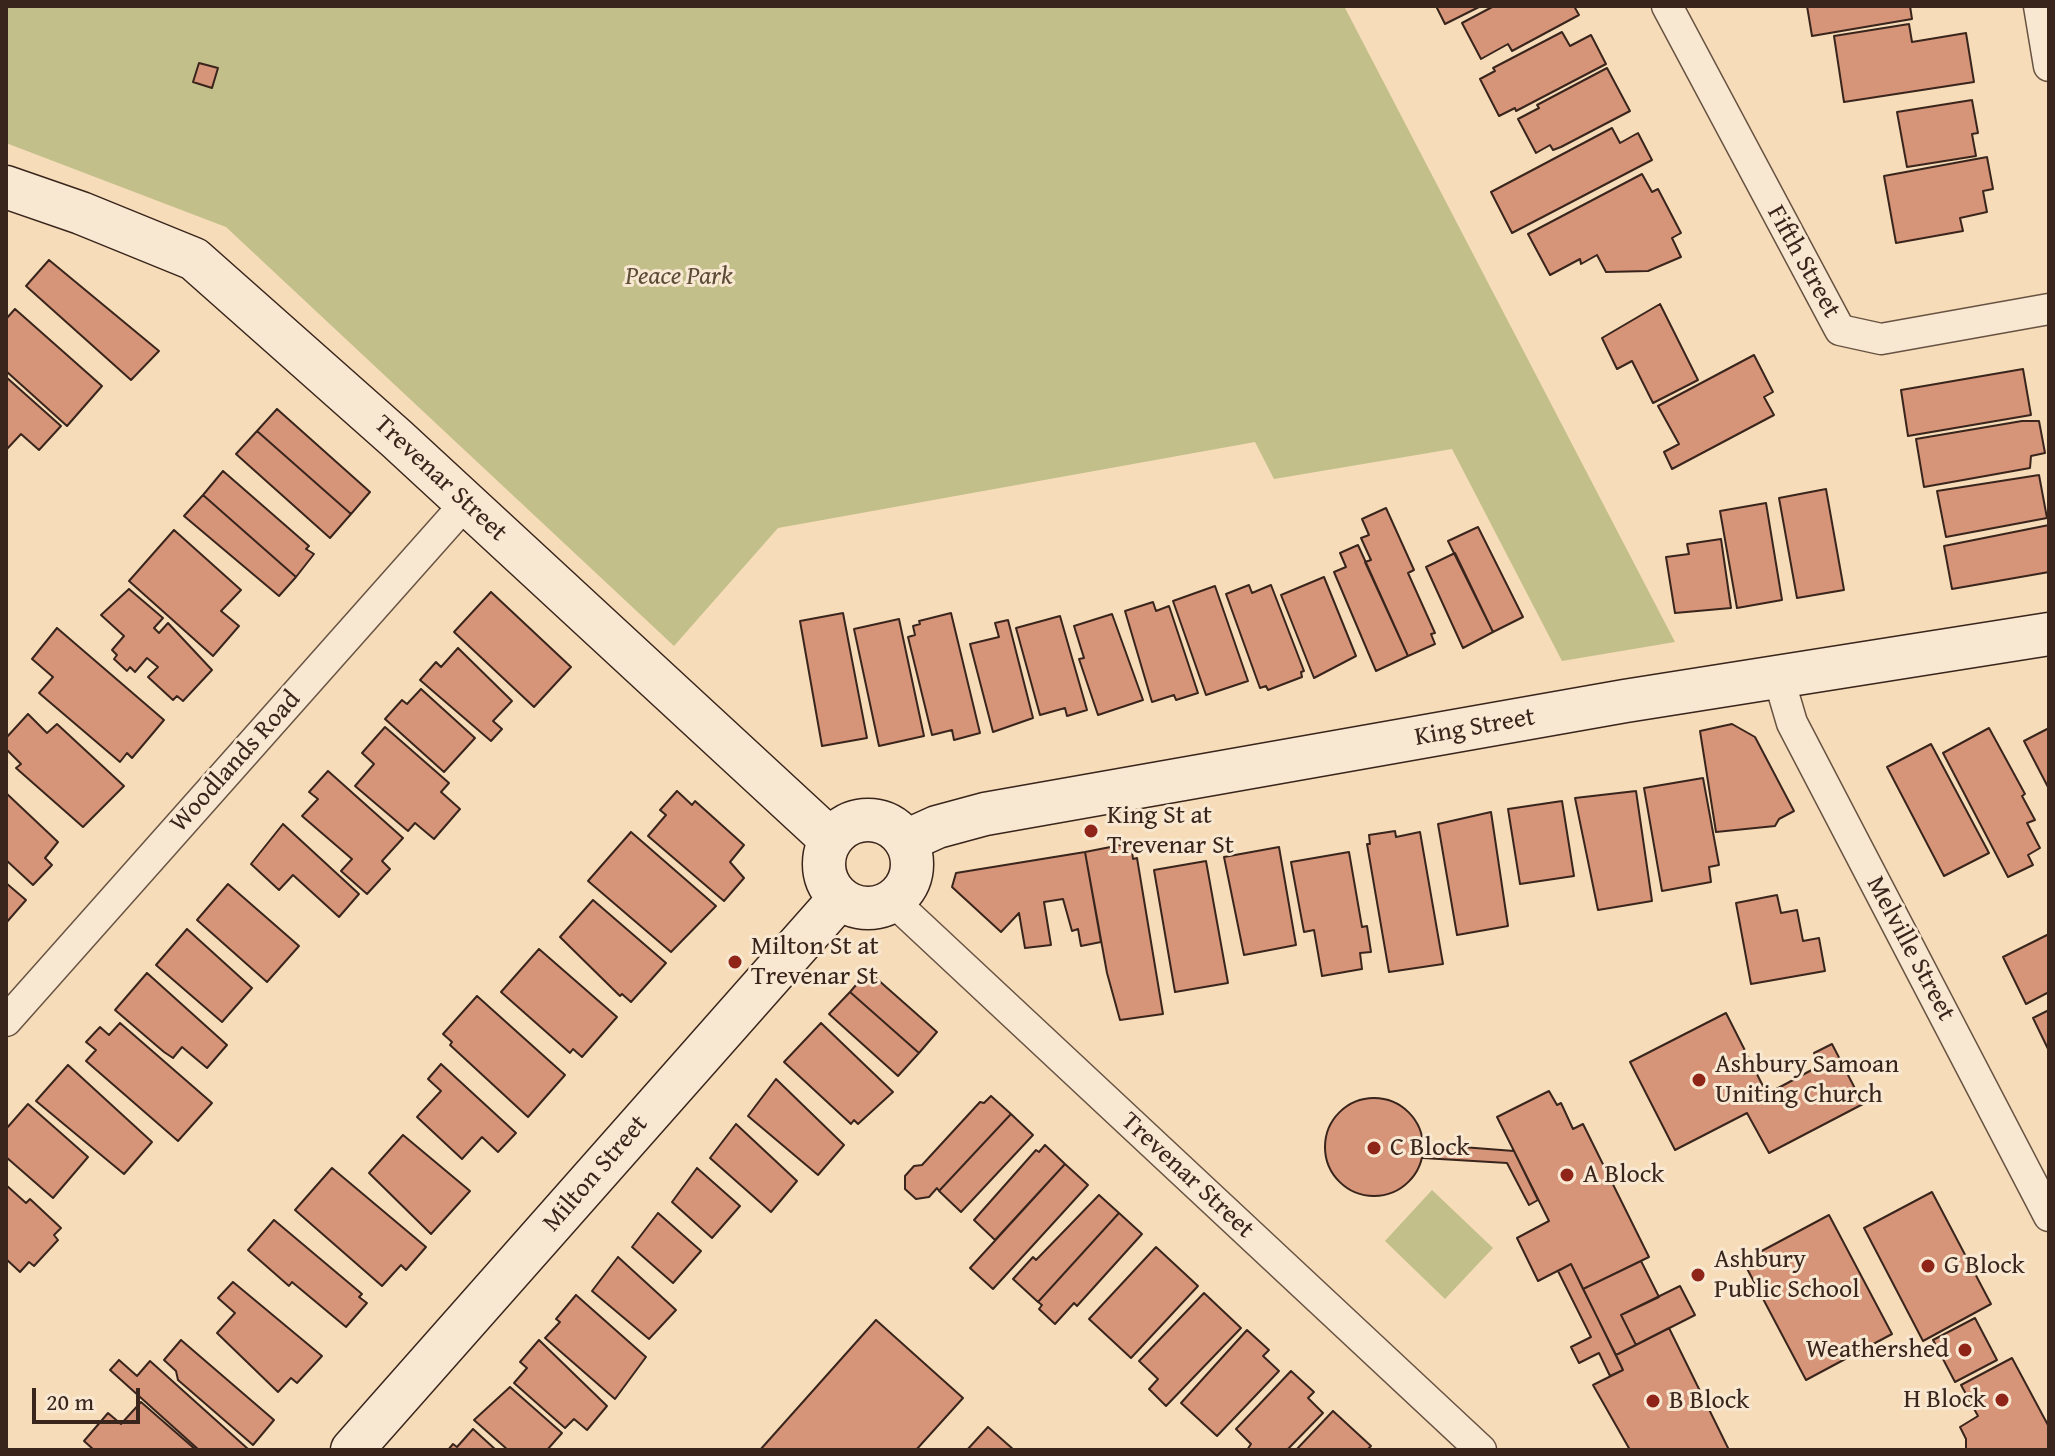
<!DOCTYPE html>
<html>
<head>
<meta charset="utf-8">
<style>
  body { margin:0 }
  #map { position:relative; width:2055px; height:1456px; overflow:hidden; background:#f6dcb8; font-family:"Gentium Book Plus",serif }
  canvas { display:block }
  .frame { position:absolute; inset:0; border:8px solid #39251c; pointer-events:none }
  .scale { position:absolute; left:32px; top:1388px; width:108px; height:36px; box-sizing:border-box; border:4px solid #39251c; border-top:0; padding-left:10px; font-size:24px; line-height:28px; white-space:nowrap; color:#39251c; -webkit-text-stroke:6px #f9e8d1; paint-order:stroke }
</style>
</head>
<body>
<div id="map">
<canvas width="2055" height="1456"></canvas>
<div class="frame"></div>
<div class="scale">20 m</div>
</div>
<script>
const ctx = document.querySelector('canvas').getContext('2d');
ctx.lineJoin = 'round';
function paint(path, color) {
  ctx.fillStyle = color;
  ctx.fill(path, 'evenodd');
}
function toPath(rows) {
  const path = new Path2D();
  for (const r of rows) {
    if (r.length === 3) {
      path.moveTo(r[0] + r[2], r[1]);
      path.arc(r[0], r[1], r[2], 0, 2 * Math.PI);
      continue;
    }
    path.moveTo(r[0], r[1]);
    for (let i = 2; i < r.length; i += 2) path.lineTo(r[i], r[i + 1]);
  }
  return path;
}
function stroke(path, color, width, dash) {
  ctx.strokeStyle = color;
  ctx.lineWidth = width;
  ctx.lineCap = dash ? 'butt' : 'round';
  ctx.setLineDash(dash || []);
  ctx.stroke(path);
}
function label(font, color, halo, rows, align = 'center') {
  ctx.font = font + ' "Gentium Book Plus",serif';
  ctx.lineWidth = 6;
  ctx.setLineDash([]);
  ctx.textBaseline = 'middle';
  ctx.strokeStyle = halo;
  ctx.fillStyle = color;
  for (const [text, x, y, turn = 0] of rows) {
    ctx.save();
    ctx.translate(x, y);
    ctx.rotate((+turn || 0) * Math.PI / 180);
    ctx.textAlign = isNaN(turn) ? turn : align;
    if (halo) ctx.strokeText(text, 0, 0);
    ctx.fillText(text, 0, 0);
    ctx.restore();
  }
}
paint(toPath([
  [7,6,1344,6,1675,642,1562,661,1452,449,1274,479,1255,442,778,528,674,646,226,227,6,143],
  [1432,1190,1493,1248,1445,1299,1385,1241]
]), '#c2bf8a');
const building = toPath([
  [1436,6,1481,6,1445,24,1436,6],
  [1494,6,1574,6,1579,15,1512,51,1508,44,1481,59,1462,23,1494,6],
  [1807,6,1910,6,1912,19,1812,36,1807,6],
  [1909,24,1912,42,1966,33,1974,82,1844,102,1834,36,1909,24],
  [1562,32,1570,46,1591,35,1606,64,1516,111,1515,108,1499,116,1480,79,1495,71,1493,68,1562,32],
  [199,63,218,68,212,88,193,82,199,63],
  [1607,68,1630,111,1561,147,1553,150,1550,145,1536,153,1518,119,1539,108,1537,105,1607,68],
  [1972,100,1978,133,1972,134,1976,156,1907,167,1897,112,1972,100],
  [1612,128,1620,143,1638,133,1652,160,1512,233,1491,192,1612,128],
  [1987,157,1993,189,1983,191,1987,212,1960,218,1963,231,1896,243,1884,176,1987,157],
  [1642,174,1652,192,1658,189,1681,233,1672,238,1681,257,1648,271,1606,272,1597,255,1581,264,1580,259,1550,275,1528,234,1642,174],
  [49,260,159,351,131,380,26,286,49,260],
  [1660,304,1698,380,1653,403,1632,361,1617,369,1602,338,1660,304],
  [15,309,102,386,67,426,6,371,6,319,15,309],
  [1754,355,1773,392,1764,397,1774,415,1672,469,1664,452,1679,444,1658,406,1754,355],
  [2023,369,2031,415,1908,436,1901,390,2023,369],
  [6,377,61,426,39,450,21,434,6,450,6,377],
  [277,409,370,492,351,514,257,431,277,409],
  [2022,421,2039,421,2045,453,2031,456,2030,468,1924,487,1916,439,2022,421],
  [257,431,351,514,330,538,236,454,257,431],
  [223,471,309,546,306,549,314,554,296,577,203,495,223,471],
  [2039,475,2047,518,1946,537,1937,491,2039,475],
  [1826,489,1844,590,1797,598,1779,498,1826,489],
  [203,495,296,577,279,596,184,516,203,495],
  [1766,503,1782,600,1737,608,1720,511,1766,503],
  [1386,508,1414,570,1408,573,1435,633,1431,634,1435,644,1408,656,1365,562,1371,560,1361,538,1369,535,1362,519,1386,508],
  [2049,525,2049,572,1952,589,1944,546,2049,525],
  [1478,527,1523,617,1493,632,1448,541,1478,527],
  [174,530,241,590,221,611,239,626,213,656,129,581,174,530],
  [1721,539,1731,608,1675,613,1666,557,1689,554,1687,544,1721,539],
  [1358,545,1408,656,1376,671,1334,572,1346,567,1340,553,1358,545],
  [1455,553,1493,632,1463,648,1426,567,1455,553],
  [1324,577,1356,656,1314,678,1281,595,1324,577],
  [1249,585,1252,593,1271,585,1304,671,1301,672,1302,677,1268,690,1266,686,1260,688,1226,594,1249,585],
  [1215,586,1248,681,1206,695,1173,601,1215,586],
  [129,589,163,618,154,628,159,633,168,623,212,670,183,701,177,696,173,700,148,677,158,667,147,658,135,672,130,667,127,671,114,659,117,655,112,650,124,636,101,615,129,589],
  [491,592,571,667,534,707,454,632,491,592],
  [1153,602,1156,611,1169,606,1198,693,1176,700,1174,695,1152,702,1125,611,1153,602],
  [843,613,867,738,822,746,800,621,843,613],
  [951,613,980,733,954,740,952,730,932,735,908,637,915,635,913,626,920,624,919,621,951,613],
  [1112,614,1143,700,1098,715,1079,659,1084,658,1074,626,1112,614],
  [1060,616,1087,710,1067,716,1065,708,1040,715,1016,628,1060,616],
  [899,619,924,736,879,746,854,629,899,619],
  [1008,620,1033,718,993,732,970,644,999,637,995,623,1008,620],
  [57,628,164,720,132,758,127,753,120,762,39,693,53,677,32,659,57,628],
  [458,648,512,701,493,721,502,729,491,741,420,680,436,662,441,667,458,648],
  [421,689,475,738,444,772,385,719,402,700,407,704,421,689],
  [28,714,47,733,57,724,124,786,83,827,16,768,21,764,6,749,6,738,28,714],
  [1732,724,1755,737,1794,811,1779,819,1775,826,1716,832,1700,731,1732,724],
  [385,727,449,783,441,792,460,809,434,839,415,823,408,831,355,786,374,764,362,753,385,727],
  [1989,728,2025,794,2022,796,2035,820,2027,823,2040,848,2028,855,2033,865,2008,877,1943,753,1989,728],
  [2049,728,2049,789,2024,741,2049,728],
  [1931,744,1989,853,1944,876,1887,767,1931,744],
  [328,771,403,838,382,861,390,869,367,894,341,871,352,859,302,816,318,799,309,792,328,771],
  [1703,778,1719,865,1709,867,1711,882,1662,891,1644,788,1703,778],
  [677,791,692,805,695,801,744,845,730,862,744,878,724,901,648,836,666,815,660,810,677,791],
  [1636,791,1652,901,1598,910,1575,798,1636,791],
  [6,793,58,842,45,858,52,865,33,885,6,860,6,793],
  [1562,801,1574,876,1520,884,1508,809,1562,801],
  [1491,812,1508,926,1457,935,1438,824,1491,812],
  [283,824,359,894,339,917,293,875,279,890,251,864,283,824],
  [1395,831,1396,837,1420,832,1443,964,1389,972,1367,844,1370,844,1369,835,1395,831],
  [631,832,716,906,671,952,588,881,631,832],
  [1131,843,1133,859,1137,858,1163,1014,1120,1020,1107,973,1085,852,1131,843],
  [1279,847,1296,945,1244,955,1224,857,1279,847],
  [1085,852,1101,942,1081,946,1078,929,1072,931,1063,899,1044,902,1051,945,1025,948,1019,913,1001,932,952,887,956,873,1085,852],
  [1349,852,1362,927,1367,926,1371,952,1360,953,1362,969,1322,976,1314,930,1304,932,1291,862,1349,852],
  [1206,861,1228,983,1175,992,1154,870,1206,861],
  [6,883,26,900,6,923,6,883],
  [228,884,299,946,267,982,197,920,228,884],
  [1777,895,1781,913,1797,910,1803,941,1819,938,1825,971,1751,984,1736,903,1777,895],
  [593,900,666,963,631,1002,622,994,620,996,560,937,593,900],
  [187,929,252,988,222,1022,156,965,187,929],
  [2049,934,2049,992,2026,1004,2003,957,2049,934],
  [539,949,617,1017,582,1057,573,1049,570,1053,501,992,539,949],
  [868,971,937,1032,919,1053,850,992,868,971],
  [147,973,227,1045,207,1068,182,1047,173,1058,164,1052,115,1010,147,973],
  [850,992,919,1053,898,1076,829,1014,850,992],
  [477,996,565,1075,528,1117,450,1045,452,1042,443,1034,477,996],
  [2049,1010,2049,1051,2033,1018,2049,1010],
  [1726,1013,1767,1094,1821,1065,1814,1053,1832,1044,1863,1104,1769,1153,1747,1113,1675,1150,1630,1062,1726,1013],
  [120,1023,212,1103,178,1141,86,1061,96,1050,86,1042,100,1027,109,1035,120,1023],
  [821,1023,893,1092,858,1124,854,1120,851,1124,784,1062,821,1023],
  [441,1064,516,1133,498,1152,482,1137,462,1159,417,1117,441,1091,428,1079,441,1064],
  [68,1065,152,1142,124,1174,36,1101,68,1065],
  [776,1079,844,1145,818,1175,748,1116,776,1079],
  [1549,1091,1557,1105,1561,1103,1573,1129,1583,1124,1649,1257,1583,1289,1571,1264,1538,1281,1517,1238,1549,1221,1497,1117,1549,1091],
  [991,1096,1011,1114,939,1191,937,1188,929,1197,916,1199,905,1189,905,1176,914,1166,922,1165,980,1102,984,1103,991,1096],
  [1374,1147,49],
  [28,1104,88,1157,53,1198,6,1157,6,1129,28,1104],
  [1011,1114,1033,1135,961,1212,939,1191,1011,1114],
  [736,1124,797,1181,771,1212,710,1158,736,1124],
  [403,1135,470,1191,431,1234,369,1173,403,1135],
  [1423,1144,1514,1151,1538,1200,1529,1205,1507,1163,1423,1158,1423,1144],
  [1045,1145,1065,1164,995,1240,974,1220,1036,1150,1039,1152,1045,1145],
  [1065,1164,1088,1185,993,1289,970,1268,1065,1164],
  [332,1168,426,1247,406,1270,401,1265,382,1286,295,1210,332,1168],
  [697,1168,740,1206,712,1238,672,1202,697,1168],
  [6,1185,26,1203,30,1199,61,1228,54,1235,58,1240,34,1266,29,1262,20,1272,6,1259,6,1185],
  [1932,1192,1991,1304,1923,1341,1864,1228,1932,1192],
  [1099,1195,1119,1213,1038,1302,1013,1279,1033,1257,1036,1260,1099,1195],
  [658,1213,701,1251,673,1283,632,1247,658,1213],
  [1119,1213,1142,1234,1077,1306,1074,1303,1055,1324,1039,1309,1042,1305,1038,1302,1119,1213],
  [1829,1215,1892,1334,1806,1380,1743,1261,1829,1215],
  [274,1220,362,1294,359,1297,367,1303,346,1327,292,1282,289,1286,248,1250,274,1220],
  [1156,1247,1198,1286,1131,1358,1089,1319,1156,1247],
  [618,1257,676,1310,649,1339,592,1291,618,1257],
  [1641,1261,1659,1297,1621,1315,1636,1345,1616,1355,1583,1289,1641,1261],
  [1571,1264,1623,1370,1610,1376,1599,1353,1579,1363,1571,1347,1591,1337,1558,1271,1571,1264],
  [233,1282,322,1356,297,1383,291,1378,278,1392,217,1333,235,1313,218,1298,233,1282],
  [1680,1286,1695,1315,1636,1345,1621,1315,1680,1286],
  [1204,1293,1241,1328,1166,1406,1149,1389,1158,1379,1139,1361,1204,1293],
  [576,1295,646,1357,615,1399,545,1338,560,1322,556,1319,576,1295],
  [1975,1318,1997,1360,1955,1382,1933,1340,1975,1318],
  [876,1320,963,1398,916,1450,760,1450,876,1320],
  [1669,1328,1729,1450,1630,1450,1593,1385,1623,1370,1616,1355,1669,1328],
  [1247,1330,1269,1350,1263,1356,1279,1371,1217,1436,1181,1403,1247,1330],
  [181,1340,274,1420,253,1445,178,1380,176,1371,164,1360,181,1340],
  [539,1340,607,1406,587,1430,574,1419,565,1428,514,1383,527,1368,520,1362,539,1340],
  [2012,1358,2049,1427,2049,1450,1966,1450,1966,1439,1960,1427,1978,1416,1961,1385,2012,1358],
  [119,1360,137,1376,150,1361,248,1449,199,1450,110,1370,119,1360],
  [1291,1371,1314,1392,1308,1398,1323,1413,1287,1450,1247,1450,1251,1444,1236,1429,1291,1371],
  [510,1387,562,1433,547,1450,508,1450,474,1420,510,1387],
  [141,1402,196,1450,94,1450,84,1441,108,1413,121,1424,141,1402],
  [1333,1411,1371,1446,1367,1450,1296,1450,1333,1411],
  [988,1427,1014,1450,967,1450,988,1427],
  [473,1429,496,1450,448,1450,453,1444,457,1447,473,1429]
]);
paint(building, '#d69479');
stroke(building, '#39251c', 2);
const street = toPath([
  [1667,6,1840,330,1881,339,2049,309],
  [2039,6,2049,66],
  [1779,679,1792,723,2049,1216],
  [893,901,1481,1450],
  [6,1021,466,503]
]);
const secondary = toPath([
  [6,187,81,213,194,259,397,439,831,840],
  [868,864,44],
  [906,841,937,827,985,814,1625,701,2049,634],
  [352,1450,840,898]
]);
stroke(street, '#685343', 33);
stroke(secondary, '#39251c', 45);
stroke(street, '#f9e8d1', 30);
stroke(secondary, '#f9e8d1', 42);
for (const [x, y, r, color] of [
  [1091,831,8,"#8f2418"],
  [735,962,8,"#8f2418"],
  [1699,1080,8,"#8f2418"],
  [1374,1148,8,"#8f2418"],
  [1567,1175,8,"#8f2418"],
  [1928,1266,8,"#8f2418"],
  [1698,1275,8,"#8f2418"],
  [1965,1350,8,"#8f2418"],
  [2002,1400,8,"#8f2418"],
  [1653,1401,8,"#8f2418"]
]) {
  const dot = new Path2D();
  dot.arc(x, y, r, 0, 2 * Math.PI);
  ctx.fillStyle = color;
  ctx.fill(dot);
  stroke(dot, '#f9e8d1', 3);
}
label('26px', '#39251c', '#f9e8d1', [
  ["Fifth Street",1803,262,61],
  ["Trevenar Street",440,479,43],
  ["King Street",1475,728,-10],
  ["Woodlands Road",236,762,-48],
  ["Melville Street",1910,949,62],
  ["Milton Street",596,1174,-49],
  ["Trevenar Street",1187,1176,43]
]);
label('italic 26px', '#5b4c38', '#f9e8d1', [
  ["Peace Park",679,277]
]);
label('26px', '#39251c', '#f9e8d1', [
  ["King St at",1107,816],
  ["Trevenar St",1107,846],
  ["Milton St at",751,947],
  ["Trevenar St",751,977],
  ["Ashbury Samoan",1715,1065],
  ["Uniting Church",1715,1095],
  ["C Block",1390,1148],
  ["A Block",1583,1175],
  ["Ashbury",1714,1260],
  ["Public School",1714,1290],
  ["G Block",1944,1266],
  ["Weathershed",1949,1350,"right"],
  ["H Block",1986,1400,"right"],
  ["B Block",1669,1401]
], 'left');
</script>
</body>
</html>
